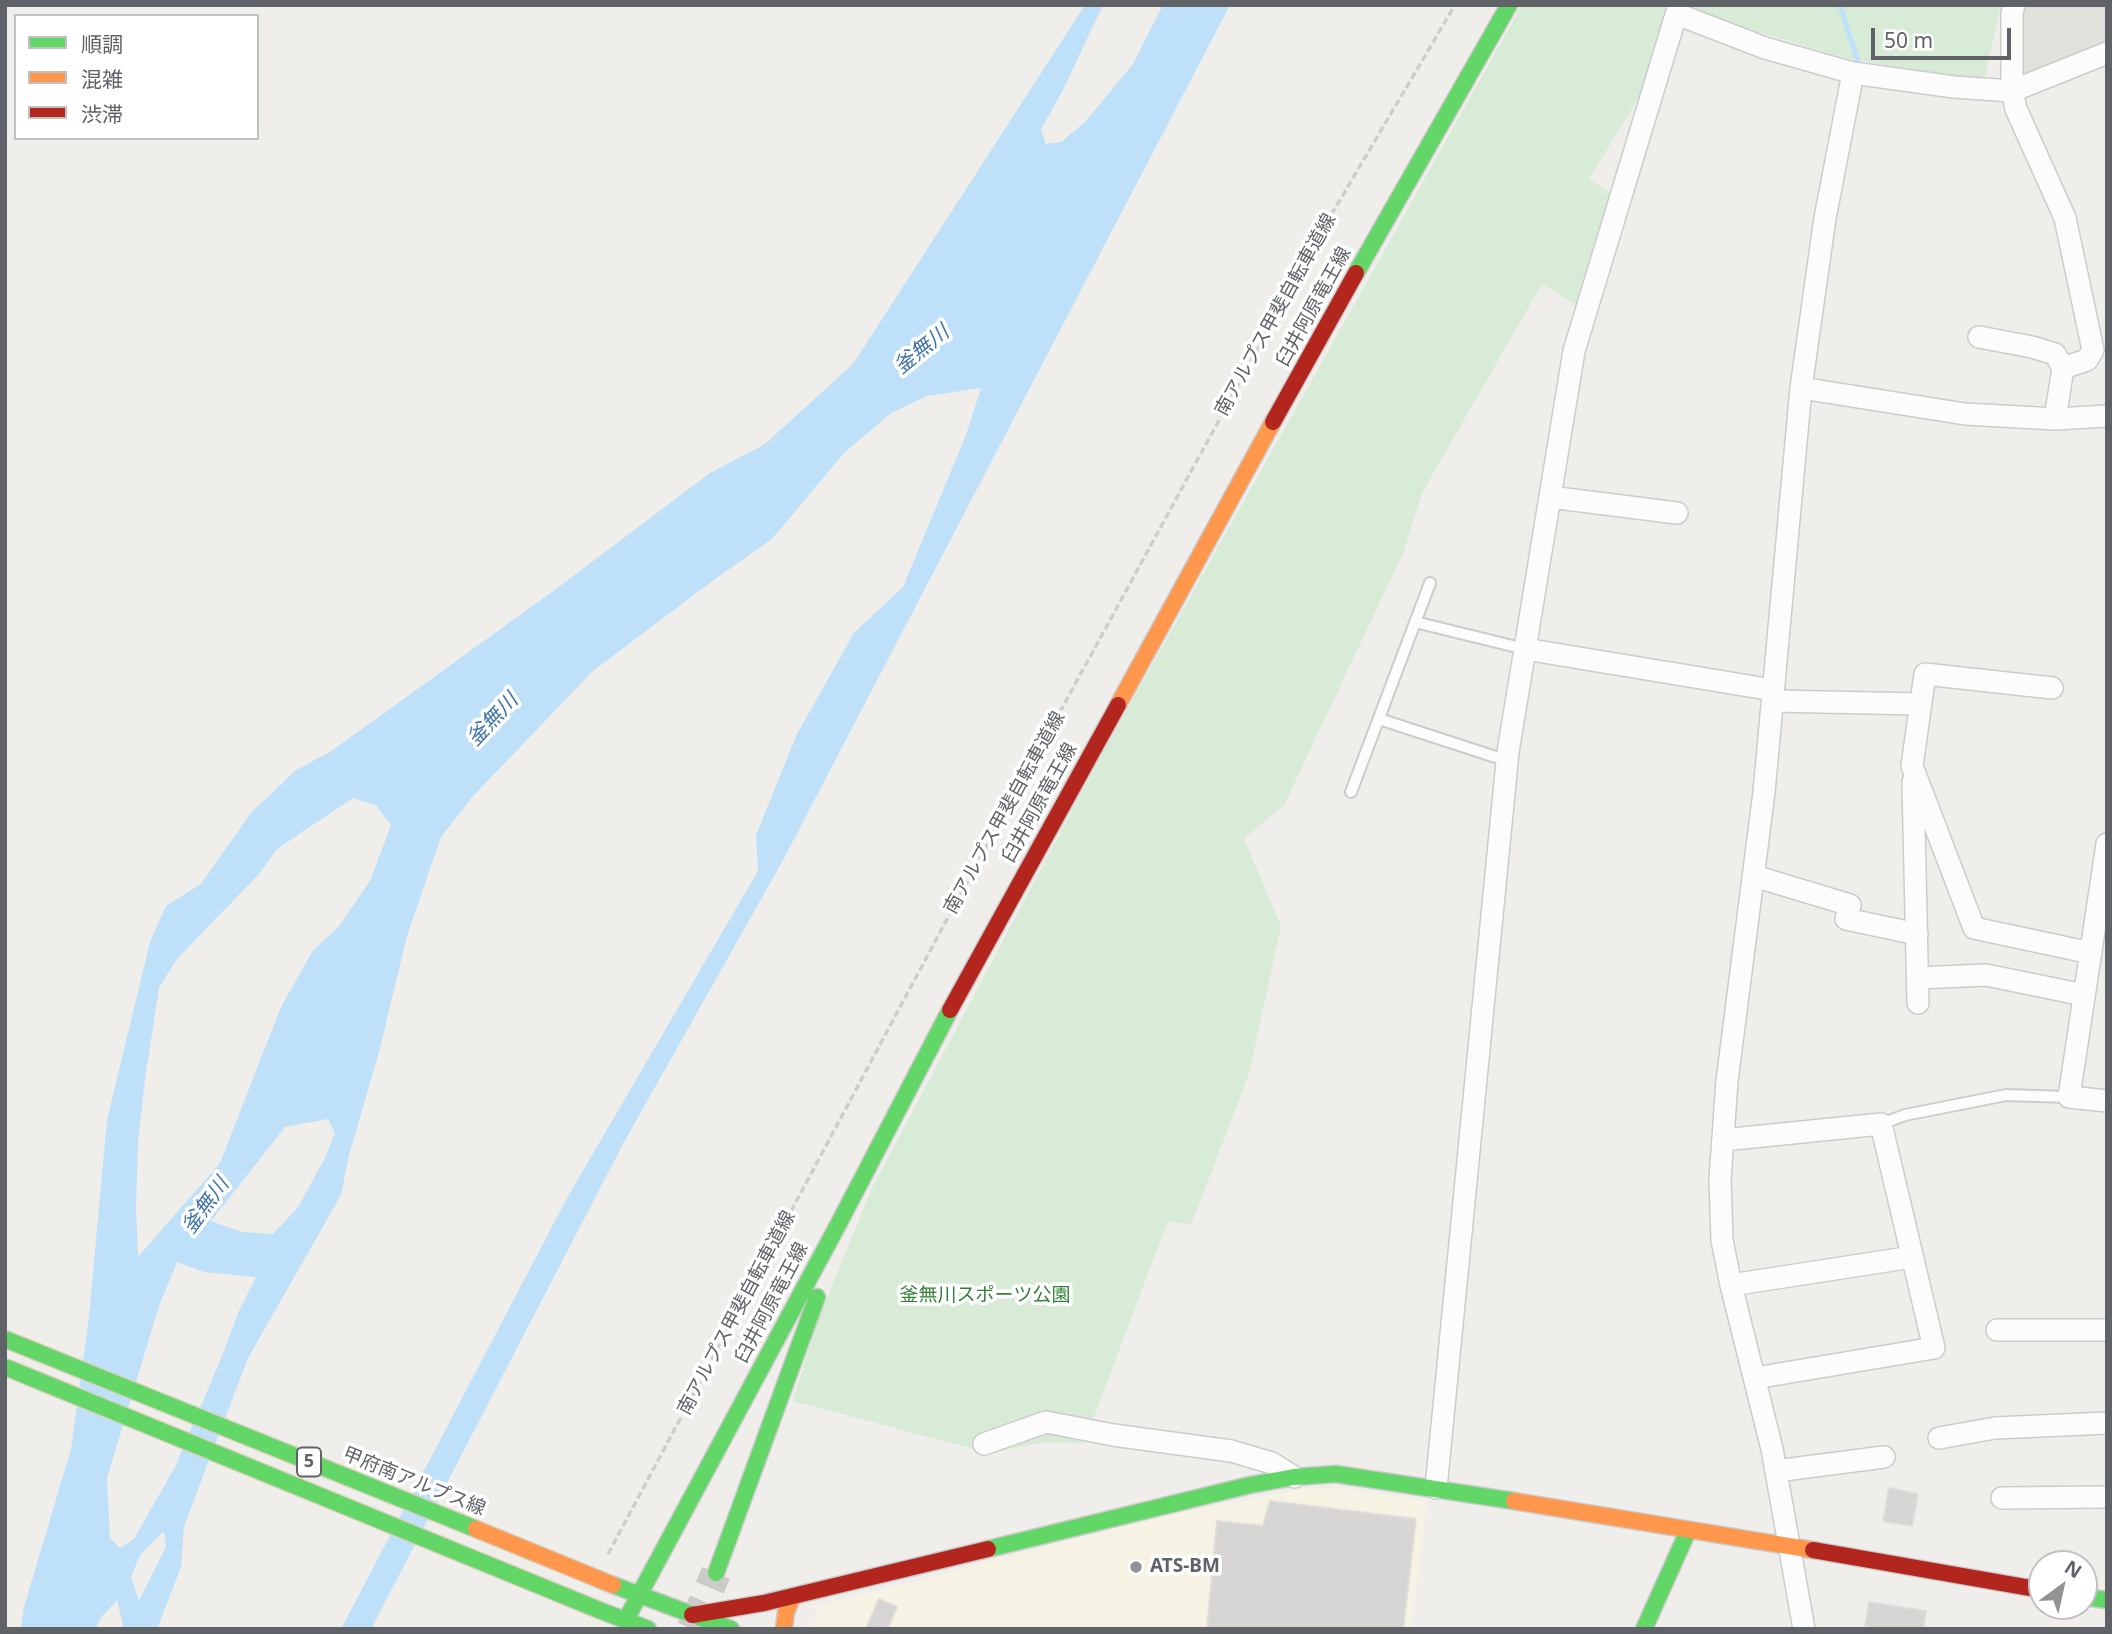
<!DOCTYPE html>
<html>
<head>
<meta charset="utf-8">
<style>
  body { margin:0 }
  #map { position:relative; width:2112px; height:1634px; overflow:hidden; background:#efeeea; font-family:"Noto Sans","Noto Sans JP",sans-serif }
  canvas { display:block }
  .frame { position:absolute; inset:0; border:7px solid #5f6368; pointer-events:none }
  .legend { position:absolute; left:14px; top:14px; width:245px; height:126px; box-sizing:border-box; background:#fff; border:2px solid #bfc1c3; margin:0; padding:9px 12px; list-style:none; font-size:21px; color:#5f6368 }
  .legend li { display:flex; align-items:center; gap:14px; height:35px }
  .legend b { width:35px; border:2px solid #bfc1c3 }
  .north { position:absolute; left:2028px; top:1550px; width:70px; height:70px; box-sizing:border-box; background:#fff; border:2px solid #bfc1c3; border-radius:50%; rotate:33deg; font-size:19px; font-weight:700; line-height:28px; text-align:center; color:#5f6368 }
  .north::after { content:''; display:block; margin:auto; width:24px; height:32px; background:#919496; clip-path:polygon(50% 0,100% 100%,50% 72%,0 100%) }
  .scale { position:absolute; left:1871px; top:28px; width:140px; height:32px; box-sizing:border-box; border:4px solid #5f6368; border-top:0; padding-left:9px; font-size:21px; line-height:24px; white-space:nowrap; color:#5f6368; -webkit-text-stroke:5px #fff; paint-order:stroke }
</style>
</head>
<body>
<div id="map">
<canvas width="2112" height="1634"></canvas>
<div class="frame"></div>
<ul class="legend">
<li><b style="height:9px;background:#63d668"></b>順調</li>
<li><b style="height:9px;background:#ff974d"></b>混雑</li>
<li><b style="height:9px;background:#b3261e"></b>渋滞</li>
</ul>
<div class="north">N</div>
<div class="scale">50 m</div>
</div>
<script>
const ctx = document.querySelector('canvas').getContext('2d');
ctx.lineJoin = 'round';
function paint(path, color) {
  ctx.fillStyle = color;
  ctx.fill(path, 'evenodd');
}
function toPath(rows) {
  const path = new Path2D();
  for (const r of rows) {
    path.moveTo(r[0], r[1]);
    for (let i = 2; i < r.length; i += 2) path.lineTo(r[i], r[i + 1]);
  }
  return path;
}
function stroke(path, color, width, dash) {
  ctx.strokeStyle = color;
  ctx.lineWidth = width;
  ctx.lineCap = dash ? 'butt' : 'round';
  ctx.setLineDash(dash || []);
  ctx.stroke(path);
}
function label(font, color, halo, rows, align = 'center') {
  ctx.font = font + ' "Noto Sans","Noto Sans JP",sans-serif';
  ctx.lineWidth = 7;
  ctx.setLineDash([]);
  ctx.textBaseline = 'middle';
  ctx.strokeStyle = halo;
  ctx.fillStyle = color;
  for (const [text, x, y, turn = 0] of rows) {
    ctx.save();
    ctx.translate(x, y);
    ctx.rotate((+turn || 0) * Math.PI / 180);
    ctx.textAlign = isNaN(turn) ? turn : align;
    if (halo) ctx.strokeText(text, 0, 0);
    ctx.fillText(text, 0, 0);
    ctx.restore();
  }
}
paint(toPath([
  [1301,1489,1343,1489,1427,1500,1411,1629,809,1629,818,1615,814,1607,1170,1515]
]), '#f7f3e4');
paint(toPath([
  [2023,5,2107,5,2107,44,2033,79,2021,71]
]), '#e2e0da');
paint(toPath([
  [1522,5,2001,5,1984,81,1849,59,1672,6,1651,77,1589,179,1613,195,1578,306,1542,284,1422,493,1404,551,1284,805,1244,839,1281,926,1249,1074,1191,1225,1168,1221,1084,1443,1039,1443,989,1453,793,1401,816,1325,872,1188,1100,758]
]), '#d8ebd6');
paint(toPath([
  [1085,5,1103,5,1063,90,1041,129,1046,144,1061,142,1085,122,1133,64,1163,5,1230,5,782,862,624,1142,371,1629,341,1629,567,1198,758,871,756,835,797,734,854,633,903,587,966,435,981,388,927,396,891,413,844,453,773,538,711,582,593,671,473,796,441,837,407,936,379,1052,349,1155,341,1195,248,1358,184,1526,181,1567,157,1629,124,1629,117,1600,100,1619,96,1629,21,1629,24,1607,71,1449,89,1317,107,1120,150,942,166,906,201,884,251,813,296,770,330,752,552,592,710,473,765,444,853,364],
  [353,798,376,805,391,825,370,881,339,926,312,952,281,1007,220,1163,138,1257,136,1208,138,1142,145,1079,159,988,176,960,259,874,277,849],
  [328,1119,335,1133,325,1158,298,1207,273,1234,242,1232,211,1221,285,1127],
  [177,1262,204,1272,256,1277,238,1313,222,1356,175,1467,134,1539,120,1548,110,1538,107,1478,159,1306],
  [164,1531,166,1547,139,1601,131,1577,140,1555]
]), '#bfe0f9');
stroke(toPath([
  [1840,5,1860,68]
]), '#bfe0f9', 5);
const building = toPath([
  [1889,1488,1918,1494,1912,1526,1883,1521,1889,1488],
  [1270,1501,1416,1519,1403,1629,1207,1629,1217,1521,1263,1526,1270,1501],
  [879,1599,897,1607,887,1629,866,1629,879,1599],
  [1869,1602,1926,1611,1923,1629,1878,1629,1865,1626,1869,1602]
]);
paint(building, '#d6d5d3');
stroke(building, '#deddd9', 2);
stroke(toPath([
  [692,1629,716,1573]
]), '#cbcbca', 30, [30, 15]);
const lane = toPath([
  [1415,622,1525,649],
  [1379,719,1508,761],
  [1351,792,1430,583],
  [1881,1124,1905,1115,2006,1095,2069,1097]
]);
const street = toPath([
  [2014,5,2012,13,2012,91,2016,109,2065,218,2093,350,2087,360,2063,368,2055,419],
  [1677,14,1765,48,1853,73,1954,87,2012,91,2107,53],
  [1979,337,2032,347,2055,354,2063,368],
  [1801,388,1965,414,2055,419,2107,416],
  [1550,497,1677,513],
  [1525,649,1773,690],
  [2052,688,1925,674,1912,766,1974,928,2091,953],
  [1773,701,1921,704],
  [1913,782,1918,1003],
  [2107,844,2069,1097,2107,1101],
  [1754,876,1850,905,1846,919,1917,934],
  [1918,978,1986,975,2084,995],
  [1723,1140,1881,1124,1934,1348,1755,1378],
  [1731,1285,1912,1257],
  [1997,1330,2107,1330],
  [1939,1438,1995,1428,2107,1423],
  [984,1444,1046,1422,1113,1435,1231,1451,1272,1463,1294,1477],
  [1776,1471,1884,1457],
  [1436,1488,1508,752,1574,351,1679,5],
  [2002,1498,2107,1497],
  [1804,1629,1772,1449,1731,1285,1722,1240,1720,1179,1727,1081,1764,792,1801,388,1825,218,1853,73]
]);
const fast = toPath([
  [1356,273,1509,5],
  [988,1549,1250,1485,1294,1477,1336,1474,1514,1501],
  [716,1573,817,1297],
  [613,1585,731,1629],
  [2084,1597,2107,1600],
  [599,1610,648,1629],
  [629,1614,839,1223,950,1010],
  [1644,1629,1688,1531]
]);
const slow = toPath([
  [1118,705,1273,422],
  [1514,1501,1813,1550],
  [784,1629,786,1612,793,1596]
]);
const jam = toPath([
  [1273,422,1356,273],
  [950,1010,1118,705],
  [1813,1550,2042,1590],
  [692,1615,764,1603,988,1549]
]);
stroke(lane, '#cbcccc', 14);
stroke(street, '#cbcccc', 24);
stroke(fast, '#cacacb', 19);
stroke(slow, '#cacacb', 19);
stroke(jam, '#cacacb', 19);
stroke(toPath([
  [608,1554,946,921,1327,222,1455,5]
]), '#cacfcc', 3.5, [7, 3.5]);
stroke(lane, '#fdfcfc', 10);
stroke(street, '#fdfcfc', 21);
stroke(fast, '#63d668', 16);
stroke(slow, '#ff974d', 16);
stroke(jam, '#b3261e', 16);
const fastBridge = toPath([
  [5,1339,476,1529],
  [5,1367,599,1610]
]);
const slowBridge = toPath([
  [476,1529,613,1585]
]);
stroke(fastBridge, '#d7ceb8', 19, []);
stroke(slowBridge, '#d7ceb8', 19, []);
stroke(fastBridge, '#63d668', 16);
stroke(slowBridge, '#ff974d', 16);
for (const [x, y, r, color] of [
  [1136,1567,7,"#919496"]
]) {
  const dot = new Path2D();
  dot.arc(x, y, r, 0, 2 * Math.PI);
  ctx.fillStyle = color;
  ctx.fill(dot);
  stroke(dot, '#fff', 2.5);
}
for (const [x, y, w] of [
  [309,1462,24]
]) {
  const box = new Path2D();
  box.roundRect(x - w / 2, y - 14.5, w, 29, 5);
  ctx.fillStyle = '#fff';
  ctx.fill(box);
  stroke(box, '#5f6368', 2);
}
label('bold 18px', '#5f6368', null, [
  ["5",309,1462]
]);
label('19px', '#5f6368', '#fff', [
  ["臼井阿原竜王線",1314,307,-61],
  ["南アルプス甲斐自転車道線",1276,315,-61],
  ["臼井阿原竜王線",1040,803,-61],
  ["南アルプス甲斐自転車道線",1005,813,-61],
  ["臼井阿原竜王線",772,1303,-62],
  ["南アルプス甲斐自転車道線",737,1313,-62],
  ["甲府南アルプス線",414,1482,22]
]);
label('19px', '#348238', '#fff', [
  ["釜無川スポーツ公園",985,1296]
]);
label('bold 19px', '#5f6368', '#fff', [
  ["ATS-BM",1150,1567]
], 'left');
label('italic 21px', '#4174aa', '#fff', [
  ["釜無川",922,350,-39],
  ["釜無川",493,720,-47],
  ["釜無川",206,1206,-54]
]);
</script>
</body>
</html>
